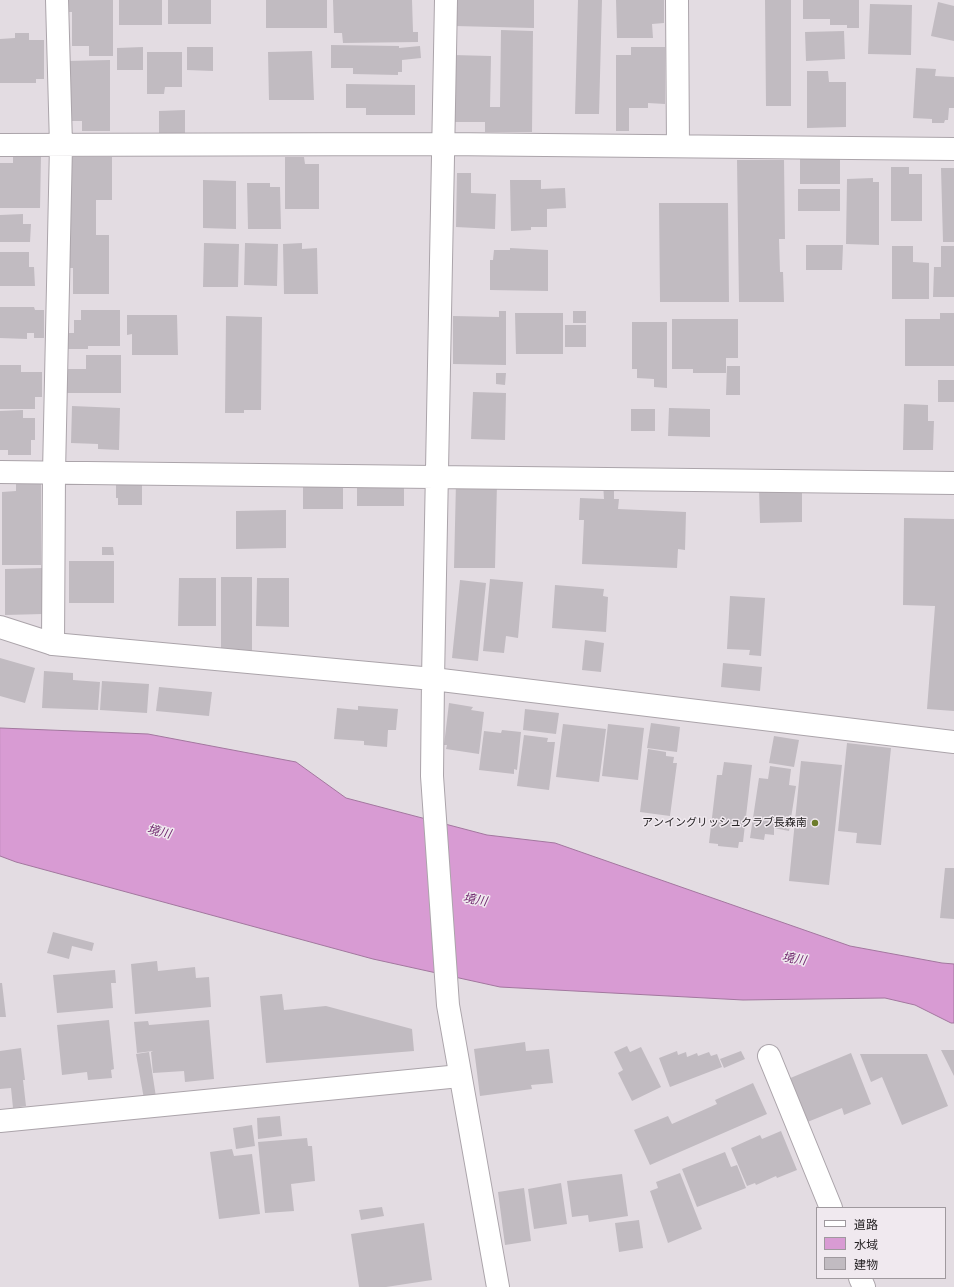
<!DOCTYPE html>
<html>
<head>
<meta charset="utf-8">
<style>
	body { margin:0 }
	#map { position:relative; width:954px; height:1287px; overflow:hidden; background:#e3dce2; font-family:Montserrat,"Noto Sans JP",sans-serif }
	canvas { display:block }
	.legend { position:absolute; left:816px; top:1207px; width:130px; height:72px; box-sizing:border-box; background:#f0e9ef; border:1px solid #9f999e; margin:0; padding:5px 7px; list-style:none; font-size:12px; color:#252224 }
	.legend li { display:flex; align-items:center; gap:8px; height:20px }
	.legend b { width:20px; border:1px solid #9f999e }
</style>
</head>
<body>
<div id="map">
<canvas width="954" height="1287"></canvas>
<ul class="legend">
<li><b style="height:5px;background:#fff"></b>道路</li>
<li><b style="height:11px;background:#d89bd3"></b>水域</li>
<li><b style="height:11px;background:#c1bbc1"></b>建物</li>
</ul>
</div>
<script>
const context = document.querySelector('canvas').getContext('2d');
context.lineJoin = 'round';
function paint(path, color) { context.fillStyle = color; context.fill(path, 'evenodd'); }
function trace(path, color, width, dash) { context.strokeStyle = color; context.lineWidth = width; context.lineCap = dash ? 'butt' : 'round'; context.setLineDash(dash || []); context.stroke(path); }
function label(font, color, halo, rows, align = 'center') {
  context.font = font + ' Montserrat,"Noto Sans JP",sans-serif'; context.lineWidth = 3; context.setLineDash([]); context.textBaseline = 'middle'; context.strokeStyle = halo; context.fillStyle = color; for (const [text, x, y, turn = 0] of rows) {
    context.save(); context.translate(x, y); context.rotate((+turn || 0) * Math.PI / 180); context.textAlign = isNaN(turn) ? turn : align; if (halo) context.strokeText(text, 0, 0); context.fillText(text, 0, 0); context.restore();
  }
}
const water = new Path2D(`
	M0,728l148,6 148,28 50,36 141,37 68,8 295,103 92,17 12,1v59h-3l-36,-18 -30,-7 -142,2 -243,-13 -127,-28 -357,-97 -16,-6z`);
paint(water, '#d89bd3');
trace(water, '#a2779e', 1);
paint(new Path2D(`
	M63,0h50v56h-24v-10h-17v-34h-9z
	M119,0h43v25h-43z
	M168,0h43v24h-43z
	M266,0h61v28h-61z
	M333,0h79l1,32h5v10l-75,1 -1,-10h-8z
	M456,0h78v28l-79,-2z
	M578,0h24l-3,114h-24z
	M616,0h48v23l-12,1 1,14h-36z
	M765,0h26v106h-25z
	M803,0h56v28h-12v-3h-17v-6h-27z
	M938,2l16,4v35l-23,-5z
	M870,4l42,1 -1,50 -43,-1z
	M501,30l32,1 -1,101h-47v-10h-32v-67l38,1 -1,51h10z
	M844,31l1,28 -39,2 -1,-29z
	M15,33h14v7h15v39h-8v4h-36v-44l15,-1z
	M331,45l68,1v2l21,-2 1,12 -19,2v12h-4v3l-45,-1v-6h-22z
	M143,47v23h-26v-22z
	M187,47h26v24l-26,-1z
	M631,47h34v57l-17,-1v5h-19v23h-13v-76h15z
	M312,51l2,49h-45l-1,-48z
	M147,52h35v35h-17l-1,7h-17z
	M110,60v71h-28v-10h-15v-60z
	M916,68l20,1 -1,7 19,1v31h-5l-1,12h-3l-1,3h-12v-4l-19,-1z
	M807,71h21l1,11h17v45l-39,1z
	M346,84l69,1v30h-49v-7h-20z
	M185,110v23h-26v-22z
	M13,156h28l-1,52h-40v-45h13z
	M68,157h44v43h-16v35h13v59h-36v-26h-5z
	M285,157h19l1,7h14v45h-34z
	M800,159h40v25h-40z
	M737,160h47l1,79h-6l1,33h3l1,30h-45z
	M891,167h18v7h13v47h-31z
	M941,168h13v74h-11z
	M457,173h14v20l25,1 -1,35 -39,-2z
	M873,178v4h6v63l-33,-1 1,-65z
	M203,180l33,1v48l-33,-1z
	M510,180h31v9l24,-1 1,20 -19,1v18h-16v3l-20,1z
	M247,183h23v4h10l1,42h-33z
	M798,189h42v22h-42z
	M659,203h69l1,99h-69z
	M23,214v10h8l-1,18h-30v-27z
	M204,243l35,1 -1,43h-35z
	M245,243l33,1 -1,42 -33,-1z
	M302,243v6l15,-1 1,46h-34l-1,-50z
	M806,245h37l-1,25h-36z
	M892,246h21v16l16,1v36h-37z
	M941,246h13v51h-21l1,-30h7z
	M510,248l38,2v41l-58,-1v-30h3l1,-10h16z
	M0,252h29v15h5l1,19h-35z
	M0,307h34l1,3h9v28h-10v-5h-7v6l-27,-1z
	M81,310h39v36h-32v3h-20v-16h6v-13h7z
	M499,311h7v54l-53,-1v-48l46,1z
	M573,311h13v12h-13z
	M515,313h48v41h-47z
	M940,313h14v53h-49v-47h35z
	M127,315h50l1,40h-46v-21l-5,1z
	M226,316l36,1 -1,93h-17v3h-19z
	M672,319h66v39h-12v15h-33v-4h-21z
	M632,322h35v66l-13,-1v-8l-17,-1v-9h-5z
	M565,325h21v22h-21z
	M86,355h35v38h-56v-24h21z
	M0,365h21v7h21v25h-7v12h-35z
	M727,366h13v29h-14z
	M496,373h10l-1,12 -9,-1z
	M938,380h16v22h-16z
	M473,392l33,1 -1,47 -34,-1z
	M904,404l24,1v16h6l-1,29h-30z
	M72,406l48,2 -1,42 -21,-1v-5l-27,-1z
	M669,408l41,1v28l-42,-1z
	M631,409h24v22h-24z
	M23,410v8h12v22h-4v15h-23v-5h-8v-39z
	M116,476h26v29h-24v-7h-2z
	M357,479l47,1v26h-47z
	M303,480h40v29h-40z
	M456,482l41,1 -2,85h-41z
	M614,482v17h5l-1,10 68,3 -1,38 -7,-1 -1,19 -95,-4 2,-44h-5l1,-22 24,1 -1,-16z
	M16,483h25v82h-39v-73l14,-1z
	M802,488v34l-42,1 -1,-34z
	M286,510v38l-50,1v-38z
	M904,518l50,1v192l-27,-2 8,-103 -32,-1z
	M102,547h11l1,8h-12z
	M69,561h45v42h-45z
	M43,568v46l-38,1v-46z
	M221,577h31v76h-31z
	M179,578h37v48h-38z
	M257,578h32v49l-33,-1z
	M490,579l33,3 -5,56 -12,-2 -2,17 -21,-2z
	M460,580l26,3 -8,78 -26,-3z
	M555,585l49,4 -1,7 5,1 -2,35 -54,-4z
	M730,596l35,2 -4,58 -12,-1 1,-5 -23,-1z
	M585,640l19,3 -3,29 -19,-2z
	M0,658l35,10 -10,35 -25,-7z
	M723,663l39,4 -2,24 -39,-4z
	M44,671l29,2v7l27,2 -2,28 -56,-2z
	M102,681l47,3 -2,29 -47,-3z
	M159,687l53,5 -3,24 -53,-5z
	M449,703l24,4 -2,3 13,2 -5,42 -33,-5 1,-4h-3z
	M358,706l40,3 -2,21h-8l-1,17 -23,-2v-4l-30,-2 3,-31 21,2z
	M525,709l34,4 -3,21 -33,-4z
	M651,723l29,4 -3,25 -30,-4z
	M563,724l43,5 -7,53 -43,-5z
	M608,724l36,4 -6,52 -36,-4z
	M502,730l19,2 -4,38 -3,-1v5l-35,-4 5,-39 17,2z
	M524,735l24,3 -1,4h8l-6,48 -32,-4z
	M774,736l25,4 -5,27 -25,-4z
	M847,743l44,5 -10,97 -25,-2 1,-10 -19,-2z
	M648,749l18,3v4l8,1 -1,6h4l-7,53 -30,-4z
	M801,761l41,4 -13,120 -40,-4z
	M724,762l28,3 -9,77h-4l-1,6 -20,-2v-2l-9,-1 8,-68h5z
	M770,766l21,3 -2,16 7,1 -7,45 -15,-3v7l-9,-1 -1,6 -14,-2 9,-60 9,1z
	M945,868h9v51l-14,-1z
	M53,932l41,11 -2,8 -20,-5 -3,13 -22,-6z
	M157,961l1,10 37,-4 1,11 13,-1 2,30 -76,7 -4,-50z
	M115,970l1,13h-5l2,25 -56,5 -4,-38z
	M0,983h2l4,34h-6z
	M282,994l2,16 42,-4 86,23 2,22 -148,12 -6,-67z
	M109,1020l5,49 -3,1 1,8 -24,2 -1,-8 -25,3 -5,-50z
	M209,1020l5,59 -29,3 -1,-11 -31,2 -2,-21 2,-1 -16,2 -3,-31 14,-1 1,4z
	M525,1042l1,9 23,-2 4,34 -22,2 1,4 -52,7 -6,-47z
	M627,1046l3,6 11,-5 20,40 -29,14 -14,-28 5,-3 -9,-18z
	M21,1048l4,32h-2l3,26 -13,2 -2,-20 -11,1v-38z
	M941,1050h13v26z
	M677,1051l1,4 8,-3 1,5 10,-4 1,3 11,-4 2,4 6,-2 5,13 -52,20 -11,-29z
	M741,1051l4,8 -21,9 -4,-9z
	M149,1052l7,45 -12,2 -8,-45z
	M851,1053l20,51 -27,11 -2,-7 -37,15 -17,-44z
	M860,1054h67l21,52 -46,19 -20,-48 -11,5z
	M753,1083l14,31 -117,51 -16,-35 34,-14 4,8 45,-20 -2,-4z
	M280,1116l2,20 -24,3 -1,-21z
	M252,1125l3,21 -19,3 -3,-21z
	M781,1131l16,39 -20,8 -1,-2 -20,9 -1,-2 -8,3 -16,-38 29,-13 2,4z
	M307,1138l1,8h4l3,35 -24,3 3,27 -29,2 -7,-71z
	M232,1149l2,7 18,-2 8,60 -41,5 -9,-67z
	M725,1152l6,15 6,-2 9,23 -49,19 -15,-38z
	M680,1173l22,56 -34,14 -18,-52 8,-3 -2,-6z
	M622,1174l6,42 -39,6 -1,-7 -16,2 -5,-36z
	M561,1183l6,41 -33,5 -6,-40z
	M524,1188l7,53 -26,4 -7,-53z
	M382,1207l2,9 -23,4 -2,-10z
	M639,1220l4,28 -24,4 -4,-29z
	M424,1223l8,57 -46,7h-27l-8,-53z`), '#c1bbc1');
const street = new Path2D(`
	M677,0l1,146
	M0,145l443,-1 511,5
	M0,472l954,11
	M53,644l1,-171 7,-328 -4,-145
	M433,679l13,-679
	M769,1056l62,152
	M0,1121l460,-45
	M860,1278l4,9`);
const secondary = new Path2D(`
	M0,627l53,17 380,35 521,63
	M433,679l-1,97 16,229 50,282`);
trace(street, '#aba4aa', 24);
trace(secondary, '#aba4aa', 24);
trace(street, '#fff', 22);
trace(secondary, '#fff', 22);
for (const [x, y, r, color] of [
	[815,823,4,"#6d7c2b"]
]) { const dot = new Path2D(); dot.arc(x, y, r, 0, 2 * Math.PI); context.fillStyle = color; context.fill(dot); trace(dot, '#f0e9ef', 1.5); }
label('11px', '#252224', '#f0e9ef', [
	["アンイングリッシュクラブ長森南",807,823]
], 'right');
label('italic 12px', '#712a6f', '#f0e9ef', [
	["境川",159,832,13],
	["境川",475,900,10],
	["境川",794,959,10]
]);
</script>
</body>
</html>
